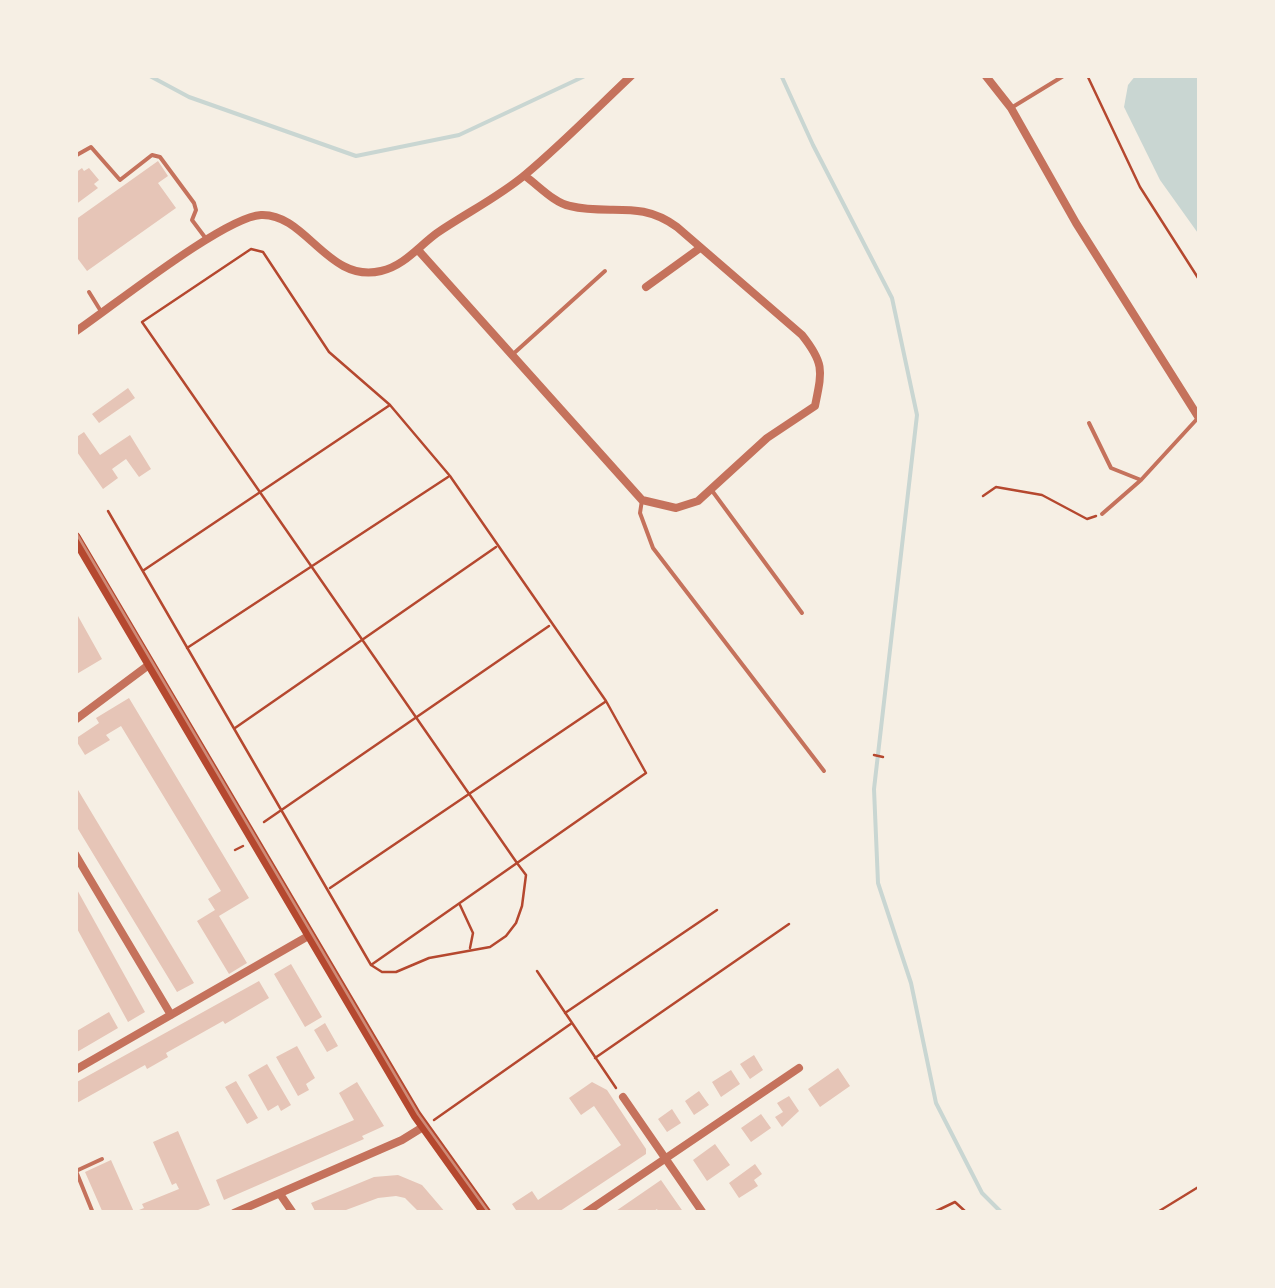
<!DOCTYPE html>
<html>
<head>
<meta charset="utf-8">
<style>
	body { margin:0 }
	#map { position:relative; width:1275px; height:1288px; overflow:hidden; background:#f6efe4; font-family:"DM Sans",sans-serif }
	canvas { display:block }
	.frame { position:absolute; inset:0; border:78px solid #f6efe4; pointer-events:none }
</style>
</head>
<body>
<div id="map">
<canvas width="1275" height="1288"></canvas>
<div class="frame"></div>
</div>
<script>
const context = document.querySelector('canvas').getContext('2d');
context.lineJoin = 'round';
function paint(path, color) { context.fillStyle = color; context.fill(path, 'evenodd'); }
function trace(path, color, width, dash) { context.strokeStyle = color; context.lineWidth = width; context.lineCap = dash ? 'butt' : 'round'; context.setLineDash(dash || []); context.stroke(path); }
paint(new Path2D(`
	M1136,75h64v161l-40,-56 -36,-73 4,-22z`), '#c9d6d2');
trace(new Path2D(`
	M148,75l41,22 167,59 103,-21 128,-60
	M781,75l32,70 79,153 25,117 -43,374 4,94 33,100 25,120 46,90 20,20`), '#c9d6d2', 4);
paint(new Path2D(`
	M158,161l10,15 -10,7 18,25 -89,63 -12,-16v-35z
	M82,168l2,3 5,-3 10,12 -5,4 4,4 -23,17v-32z
	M128,388l7,10 -36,25 -7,-9z
	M84,432l16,23 30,-20 21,34 -12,8 -13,-18 -14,10 6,9 -15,11 -28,-40v-11z
	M78,616l24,43 -27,16v-57z
	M129,698l120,200 -30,18 28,47 -18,11 -32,-53 18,-11 -7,-11 13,-8 -100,-165 -15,9 4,5 -25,15 -10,-16 24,-16 -3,-5z
	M75,785l119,198 -17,9 -102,-168z
	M75,886l70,126 -17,10 -53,-97z
	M291,964l31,53 -17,10 -31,-53z
	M259,981l10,17 -44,26 -2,-3 -57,32 2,4 -21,12 -2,-4 -70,39v-21z
	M109,1012l9,16 -41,24 -2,-20z
	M325,1023l13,23 -11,6 -13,-22z
	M297,1046l18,32 -9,6 3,6 -11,6 -22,-39z
	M754,1055l9,15 -13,9 -10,-15z
	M267,1064l24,41 -10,6 -3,-6 -10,6 -20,-36z
	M838,1068l12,18 -30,21 -12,-18z
	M731,1070l9,14 -19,13 -9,-15z
	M236,1081l22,37 -11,6 -22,-37z
	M357,1082l27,44 -22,10 2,3 -140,61 -8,-20 138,-60 -15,-27z
	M592,1082l15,8 39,59v5l-89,59h-39l-6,-9 20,-13 6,9 83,-55 -27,-39 -13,9 -12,-17z
	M699,1091l10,14 -15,10 -9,-14z
	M789,1096l10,15 -17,16 -7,-10 8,-5 -6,-9z
	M672,1109l9,14 -14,9 -9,-13z
	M761,1114l10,14 -20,14 -10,-14z
	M178,1131l32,74 -19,8h-88l-18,-41 26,-12 23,52 10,-4 -2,-4 37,-15 -3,-6 -4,2 -19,-43z
	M715,1144l15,21 -23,16 -14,-21z
	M755,1164l7,10 -8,6 4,6 -19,12 -10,-15z
	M398,1175l24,10 24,28h-26l-15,-15 -9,-2 -18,2 -40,15h-22l-5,-10 63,-26z
	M661,1180l23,33h-25l-2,-4 -6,4h-38z`), '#e6c5b7');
trace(new Path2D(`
	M1087,75l53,112 60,94
	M251,249l12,3 66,100 61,53 60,71 156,225 40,72 -129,90 -375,-541z
	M983,496l13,-9 46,8 45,24 9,-3
	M108,511l263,454 146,-102 9,12 -4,31 -6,17 -10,13 -16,11 -61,11 -33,14h-14l-11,-7
	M144,570l246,-165
	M187,648l261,-171
	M235,728l261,-181
	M874,755l9,2
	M264,822l285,-196
	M235,850l8,-4
	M330,888l275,-186
	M460,905l13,28 -3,15
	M537,971l79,117
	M565,1013l152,-103
	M595,1058l194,-134
	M434,1120l138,-97
	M932,1213l23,-11 12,11
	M1156,1213l44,-27`), '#b5482f', 2.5);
trace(new Path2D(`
	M1011,108l54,-33
	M75,156l16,-9 29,33 32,-25 8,2 34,46 2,7 -4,10 15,20
	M89,292l13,21
	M512,355l93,-84
	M1089,423l22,45 30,12
	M713,492l89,121
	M642,500l-2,13 13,35 171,223
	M1102,514l39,-34 56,-61
	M93,1213l-17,-42 26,-12`), '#c5725c', 4);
trace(new Path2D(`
	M985,75l26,33 65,115 123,195
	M418,250l224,250 34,8 22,-7 69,-63 48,-32c7,-35 10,-42 -13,-71l-125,-108c-38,-28 -67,-11 -107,-21 -16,-3 -32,-21 -45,-30
	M646,287l54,-39
	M75,332c37,-25 149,-115 186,-117 45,-2 67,69 120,56 23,-5 38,-25 56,-38 29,-20 62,-36 89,-59 37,-31 71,-66 106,-99
	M75,720l75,-56
	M75,854l96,161
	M75,1070l235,-135
	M623,1097l80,116
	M280,1194l13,19
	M234,1213l168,-73 21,-13
	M585,1213l214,-145`), '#c5725c', 8);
trace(new Path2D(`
	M75,537l341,578 70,98`), '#b5482f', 11);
trace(new Path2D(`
	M75,531l343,583 71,99`), '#cf8b77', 2.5);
</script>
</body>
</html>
